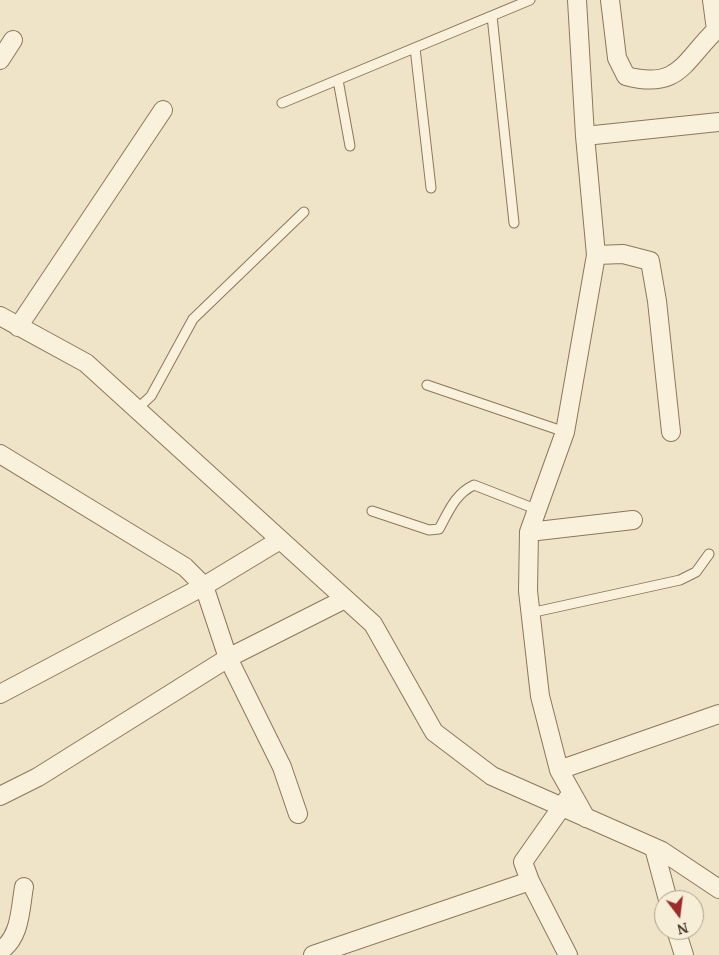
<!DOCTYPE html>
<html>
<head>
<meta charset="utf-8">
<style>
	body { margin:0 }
	#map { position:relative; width:719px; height:955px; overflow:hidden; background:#f0e4c8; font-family:"PT Serif",serif }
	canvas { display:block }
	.north { position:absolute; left:654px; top:890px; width:50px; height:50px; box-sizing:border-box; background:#f7eed8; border:1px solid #ada18e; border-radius:50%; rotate:165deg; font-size:14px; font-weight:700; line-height:20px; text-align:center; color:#3d2e20 }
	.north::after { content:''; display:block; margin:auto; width:18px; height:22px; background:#9e2a2b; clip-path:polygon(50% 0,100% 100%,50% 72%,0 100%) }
</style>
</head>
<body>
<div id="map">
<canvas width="719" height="955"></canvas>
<div class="north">N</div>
</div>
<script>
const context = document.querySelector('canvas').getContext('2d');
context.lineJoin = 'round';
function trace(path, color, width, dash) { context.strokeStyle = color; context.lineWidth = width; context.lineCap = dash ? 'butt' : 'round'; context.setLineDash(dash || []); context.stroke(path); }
const lane = new Path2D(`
	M492,16l22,207
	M415,48l16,140
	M338,80l12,66
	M282,103l248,-103
	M427,385l138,47
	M136,410l15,-14 42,-77 111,-107
	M372,511l57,19 10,-1c10,-18 16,-35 35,-44l64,25
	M530,613l150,-33 16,-8 13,-18`);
const street = new Path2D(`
	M577,0l8,136 11,119 -31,177 -36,100 -1,59 12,105 19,74 27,48
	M610,0l7,58 9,18c53,14 57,-14 90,-46l3,1
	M712,0l4,30
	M0,60l13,-20
	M585,136l134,-14
	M596,255l27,-1 27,7 7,40 14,131
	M0,316l86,47 287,261 61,108 58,44 170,75 57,38
	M18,327l145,-217
	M0,454l185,113 19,19 24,72 -190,119 -38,19
	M529,532l104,-12
	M0,694l204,-108 76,-46
	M559,770l160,-56
	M568,798l-45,64 7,19 38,74
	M298,814l-16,-47 -54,-109 117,-59
	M654,848l14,52
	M676,930l8,25
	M0,951c21,-14 20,-42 24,-64
	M313,955l217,-74`);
trace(lane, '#8d765c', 11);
trace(street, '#8d765c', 20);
trace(lane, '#faf1dc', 9);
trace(street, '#faf1dc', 18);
</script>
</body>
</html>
